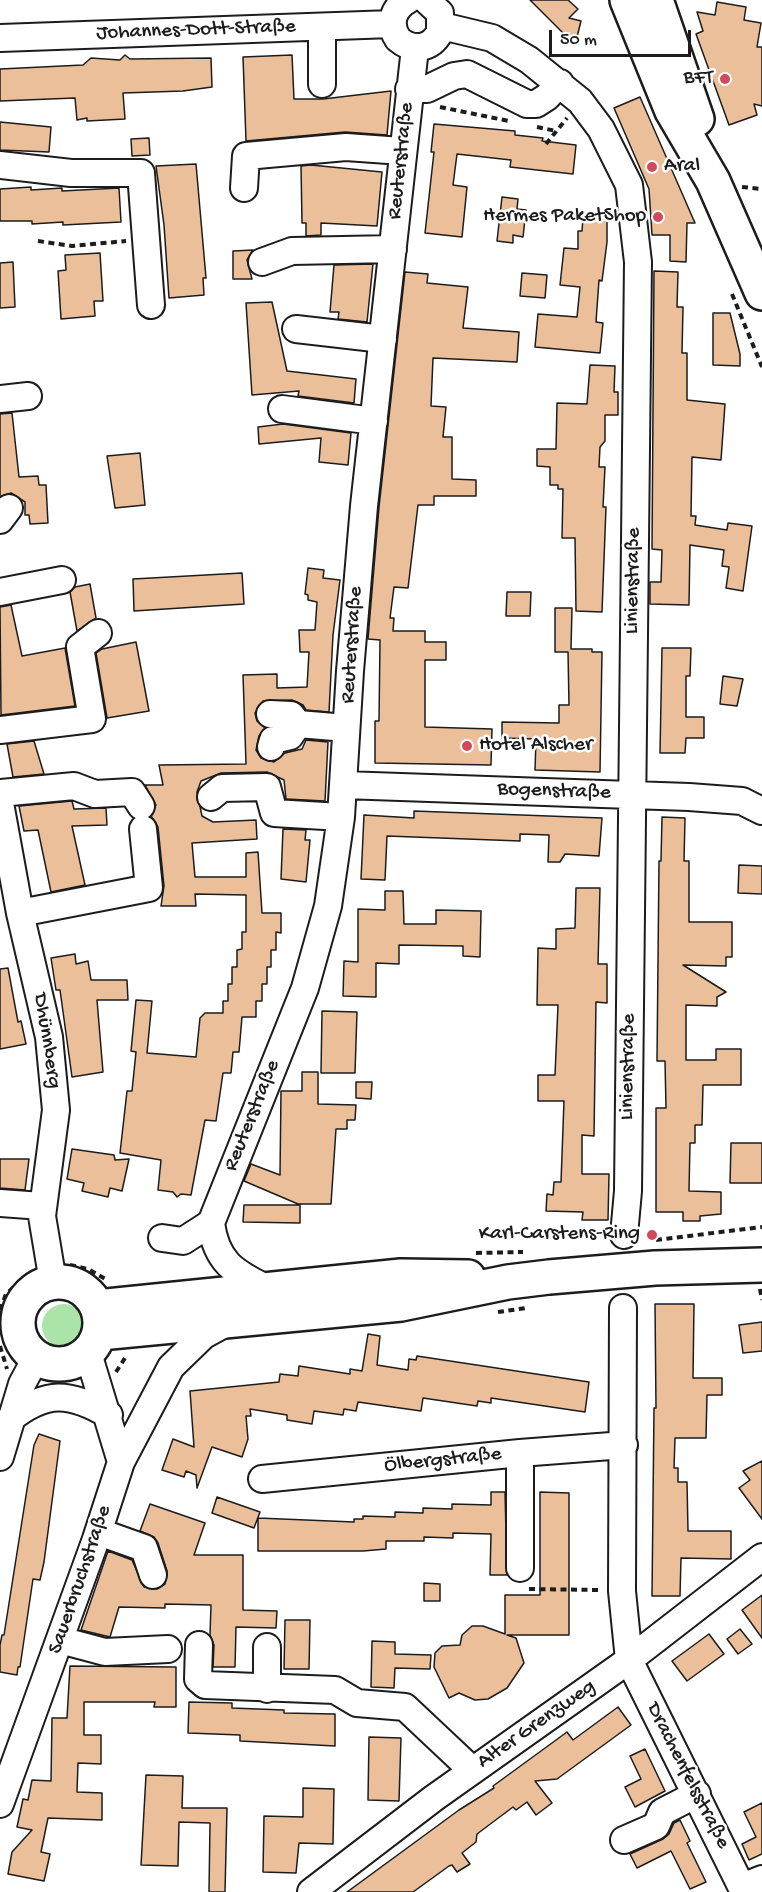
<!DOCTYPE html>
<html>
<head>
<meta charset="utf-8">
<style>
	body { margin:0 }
	#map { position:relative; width:762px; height:1892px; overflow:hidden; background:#fff; font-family:"Gochi Hand",sans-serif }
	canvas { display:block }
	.scale { position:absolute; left:549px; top:30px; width:142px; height:27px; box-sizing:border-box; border:3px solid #1c1c1c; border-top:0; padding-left:8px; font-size:18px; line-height:21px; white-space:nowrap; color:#1c1c1c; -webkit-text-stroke:4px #fff; paint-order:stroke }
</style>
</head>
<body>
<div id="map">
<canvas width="762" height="1892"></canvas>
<div class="scale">50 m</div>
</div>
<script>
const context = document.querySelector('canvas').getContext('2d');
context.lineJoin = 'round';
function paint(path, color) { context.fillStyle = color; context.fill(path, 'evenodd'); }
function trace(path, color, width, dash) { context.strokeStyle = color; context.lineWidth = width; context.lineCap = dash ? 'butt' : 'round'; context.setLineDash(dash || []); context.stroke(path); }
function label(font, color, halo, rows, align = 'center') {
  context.font = font + ' "Gochi Hand",sans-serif'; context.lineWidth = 5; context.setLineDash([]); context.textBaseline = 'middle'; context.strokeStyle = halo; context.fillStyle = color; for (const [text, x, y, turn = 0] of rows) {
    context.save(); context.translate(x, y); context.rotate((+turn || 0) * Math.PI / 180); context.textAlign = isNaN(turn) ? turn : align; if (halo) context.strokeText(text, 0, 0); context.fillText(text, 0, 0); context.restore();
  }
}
paint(new Path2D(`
	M42 1326a22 22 0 1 1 44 0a22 22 0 1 1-44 0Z`), '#abe4a8');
const building = new Path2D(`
	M530,0h38l10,9 -9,9 12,3 -4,16 -13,-3z
	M717,2l29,5 -2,13 17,3 -4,24h5v59l-8,-2 3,11 -28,10 -33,-91 7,-3 -6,-19 18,3z
	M125,55l5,4 81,-1 1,29 -29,4 -60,2 2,26 -38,2v-3l-10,2 -2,-22 -75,3v-32l83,-4 8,-7 29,2z
	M292,55l2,44h29l68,-8 -4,44 -42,-3 -99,9 -3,-84z
	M640,97l55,126h-8l-1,39 -16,-1v-26h-18l-3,-46 -35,-81z
	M0,122l51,5 -2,25 -49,-2z
	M434,124l81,7v4l28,3 -1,3 34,4 -3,29 -63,-7 1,-7 -54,-6 -4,31 14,2 -5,50 -37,-4 9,-81h-3z
	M149,138l1,17 -18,1 -1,-17z
	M196,164l10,114h-3l1,17 -35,3 -5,-73 -8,-59z
	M311,165l71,7 -5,54 -56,-3v12l-15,1v-13h-4l-1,-57z
	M31,187v3l31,-2v3l57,-3 2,34 -58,3v-3l-31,2v-3h-32v-32z
	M502,197l16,2 -1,10 9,1 -3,27 -10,-2v8l-16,-2z
	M583,218l24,1v23l-5,39 -3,-1 -3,42 7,1 -3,30 -65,-6 3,-33 39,3 3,-30 -20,-2 4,-37 14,1v-18h4z
	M253,250l-6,10 5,19h-19v-28z
	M100,253l3,48h-9l1,15 -34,3 -3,-48 8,-1 -1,-15z
	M13,262l2,45 -15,1v-45z
	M373,264l-6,58 -29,-3 1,-7h-9l4,-47z
	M654,271l24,1 -1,35h6l-1,46h5v47l38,4 -4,56 -29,-3 -1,59h5l-1,9 32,5 1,-7 24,3 -9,65 -17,-3 3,-21 -7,-1 2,-16 -34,-5 -1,60 -39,-1v-22h11l1,-32 -10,-1z
	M405,272l23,2 -1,9 41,4 -5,41 56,4 -2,30 -84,-4 -2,48 15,1 -3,30h9v42l24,1v16h-42v9h-16l-10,83 -14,-1 -4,31h4l-1,13h32v11h21v18h-21v67l67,2 -1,36 -116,-2v-42h4l1,-81 -12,-1 11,-132z
	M522,273l25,2 -2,23 -25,-2z
	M272,302l15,69 69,8 -2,24 -56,-7 1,-5 -47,4 -6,-92z
	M713,313h17l10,41v12l-27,-1z
	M590,365l25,1 -1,26h4v23h-13v26l-5,6 -1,20h6l-2,40h3l-4,105 -26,-1 -1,-73h-13l1,-49h-5v-4h-8v-18l-13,-1v-17h19l1,-46 30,1z
	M12,413l7,64 19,-1 1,9h7l2,38 -18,1 -1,-9h-4v-13l-14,-9 -11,4v-83z
	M283,424l68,9 -3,32 -29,-3 2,-24 -62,6 -1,-17z
	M140,453l5,52 -30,3 -8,-52z
	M308,568l16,2 -1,8 17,2 -7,55 -4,77 -23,-2 -3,-5 -11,-5 -29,1 -8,12 2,8 8,7 -6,8 -3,14 5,8 13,4 11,-9 17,-4 4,-9 22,2 -3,59 -39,-2 -2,-19 -17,-8 -46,1 -20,8 -4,11 5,24 11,6 43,-2 1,19 -65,4 3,34h51v-24l12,-1 4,61h19v20l-5,-1v18h-5v17h-4v17h-5v17h-6v16h-14l-3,35h-6l-2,21h-8l-7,48 -11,-1 -14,75 -10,-1 -4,3 -4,-5 -15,-2 3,-30 -41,-7 7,-62h5l4,-39 -5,-1 5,-51 16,1 -5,52 49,4 4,-39 5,-5h18v-12h5v-17h4v-17h5v-17l5,-1v-17h4v-37l-51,-1 1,12h-35l3,-20 -6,-59 -7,-11 5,-11 -11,-20h18l-4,-20 87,-1 -3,-89 34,-1v14l30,-1 2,-35h-9l-1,-22h16l2,-28 -9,-2v-5l-3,-1z
	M242,573l2,31 -110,7 -1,-32z
	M90,584l6,34 -19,13 -7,-39 5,-5z
	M507,592h24l-1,24h-24z
	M11,605l11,51 43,-8 10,58 -74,9 -1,-108z
	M555,608h17l-1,41h21v3h10l-2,120 -65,-2 1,-31 -34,-1v-16l57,1v-18h10l-1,-53h-13z
	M136,642l13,69 -42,7 -11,-65 6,-4z
	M662,648h29l-1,28h-4v41h18v21h-18l-1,15h-25z
	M723,676l20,3 -6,27 -17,-2z
	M34,741l10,33 -31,3 -6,-33z
	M72,801l2,8 32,-1 1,17 -35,1 13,59 -34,7 -13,-62 -14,1 -5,-25z
	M414,811l188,7 -3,38 -34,-2 -5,8h-12l1,-27 -29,-1v7l-133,-5 -2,44 -24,-1 3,-64 50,3z
	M662,817l23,1 -1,43h5v61h43v35h-6v9l-43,-1 43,27 -9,5v9l-31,-1v55h30v-11h25v36h-38l-1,40h-7v18h-5l-1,48 32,1v22l-21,2v5h-17v-9h-27v-104h10l-1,-47h-8l2,-200h2z
	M283,829l23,1 -1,10h5l-4,42 -25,-3z
	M739,865l23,1v28l-24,-1z
	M576,888h24l-2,76h9v39l-11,-1 -2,134 -12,-1v39h27l-1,46h-26l1,-8 -37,-1 1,-17 6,1 1,-13h7l3,-81h-26v-26h17l3,-70h-21l1,-57 18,1v-20l19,-1z
	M385,891h18l1,33h32v-14l45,1 -1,46 -17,-1v-10l-64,-1v19l-23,-1v34l-33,-1 1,-35 14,1v-53l27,1z
	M75,954l1,10 12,-3 3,19h36l1,20h-31l6,72 -31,5 -12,-87h-4l-5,-32z
	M8,968l10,54 3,-1 5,23 -26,5v-80z
	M322,1011l35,1 -2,61h-34z
	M302,1072h16v32l38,1 -1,15h-8v9h-11l-5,75h-33l-54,-23 7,-17 29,11 1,-84h21z
	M356,1082h16l-1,17 -15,-1z
	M731,1143h31v40h-32z
	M72,1149l42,6 1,5 14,-1 -7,32 -12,-3 -2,9 -26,-6 2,-8 -17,-4z
	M0,1159h29l-4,31 -25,-2z
	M244,1205h56v18l-57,-1z
	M655,1304h39l-1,74h29v17h-15l-1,43h-31l-1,30h4v14h9l1,49h43v28l-50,-1 -1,38h-28l2,-188h2z
	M762,1322v29l-19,2 -4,-28z
	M368,1334l12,2 -3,29 31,5 1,-11 7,1 1,-4 172,26 -4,30 -94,-14v5l-13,-2 -1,5 -54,-8 -2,13 -63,-9 -2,9 -12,-2 -1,6 -29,-4 -2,13 -25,-4v-5l-37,-6 1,7h-5l2,23 -6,18 -30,-10 -15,41 -1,-13 -10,-4 -2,6 -22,-7 11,-31 21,8 -4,-56 89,-9 1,-8 18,2 1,-10 51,8v-5l12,2z
	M39,1434l21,7 -16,121 -4,18 -7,-1 -13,88h-2l-1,8 -17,-3v-27l2,-10h2l30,-190z
	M762,1461v58l-23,-31 11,-8 -7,-9z
	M491,1492h14l2,83h-17l1,-41 -38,-1v5l-29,-1v4h-38v8l-23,2h-105v-33l96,4v-3h9v-3l32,1v-5l28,1v-5l29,1v-5l39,1z
	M540,1492l29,1v142h-62l9,3 8,25 -17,25 -19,11 -13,1 -16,-7 -10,5 -15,-31 1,-14 7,-7 18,-1 2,-10 10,-9h11l22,8v-39h35z
	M217,1497l43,15 -6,16 -42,-15z
	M150,1504l55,19 -11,32h49v55l34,1 -1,17 -40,-1 -1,40h-22l1,-22 -4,-10 1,-30 -46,-1v4l-46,-1 -9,30 -29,-7 27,-79 24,9 12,27 13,2 8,-5 2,-13 -9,-28 -4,-6 -14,-6z
	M424,1583l16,1v17h-16z
	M762,1595v43l-20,-28z
	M285,1620h25l-1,49h-25z
	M740,1629l12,15 -14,10 -11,-15z
	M709,1634l15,20 -37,27 -15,-20z
	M372,1641l23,1v12l36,1 -1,14 -35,-1 -1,20 -23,-1z
	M70,1666l106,1v40h-22l1,-5h-71v33h17v29l-23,-1 -1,29 25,1v27l-54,-2 -7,34 9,2 -6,27 -36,-7 4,-22 20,-22 -15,-3 6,-28 5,1 4,-20 19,1 1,-63h15z
	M189,1702l43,1v5l52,2v3l51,1v32l-95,-5v-6l-52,-2z
	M618,1707l13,18 -74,54 -22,2 17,22 -16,12 -9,-13 -11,8 -3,-3 -36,27 -1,8 -14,11 8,11 -13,8 -5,-7 -3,1 -36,26h-66l112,-82 35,-22 -1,-2 74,-54 6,8z
	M369,1737l32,1 -2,63 -31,-1z
	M645,1749l20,42 -30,16 -10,-20 16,-8 -11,-23z
	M146,1775l37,1 -1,32h45l-2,84h-16l1,-69 -31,-1 -1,44 -37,-1z
	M303,1788l31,1 -1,55 -34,-1 -3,30 -33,-1 1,-56 39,1z
	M762,1803v51l-13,6 -7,-16 14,-7 -12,-25z
	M680,1820l10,21 -3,2 19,39 -16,7 -19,-38 -34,17 -7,-14 33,-15 6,-5 5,-11z`);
paint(building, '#ebbf9a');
trace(building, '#1c1c1c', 1.5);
const minor = new Path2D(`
	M408,0c-15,8 -20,24 -10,39 15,13 33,10 42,-7v-19l-14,-13
	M442,26l50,12 37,22 51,41 21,28 28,56 9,77 -10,929 -4,44
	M322,27v57
	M0,38l392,-14
	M409,89h18l27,-13 13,-2 60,30h9l11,-7 13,-14
	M0,165l71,8h70l10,132
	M244,188l2,-32 100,-9 56,4
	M262,262l30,-11 101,-2
	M296,329l87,10
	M0,399l28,-3
	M282,409l92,12
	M0,520l9,-12
	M0,592l62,-12
	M270,714l21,1 7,9
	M0,730l92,-11 -12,-72 18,-14
	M271,747l2,-7 17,-4 8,-12 48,4
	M343,785l346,12 53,4 20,10
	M0,793l74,-7 21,8 37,-2 9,14
	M211,797l11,-9 45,-1 7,26 67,4
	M0,803l20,110 29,124 7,73 -14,106 11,66
	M20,913l129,-25 -6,-59
	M0,1203l42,3
	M162,1238l21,3 28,-18
	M266,1288c-33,-16 -50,-27 -55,-65l94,-235 23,-82 13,-89 9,-146 14,-165 51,-458
	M623,1308l-1,283 7,69 115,232
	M88,1353l33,109
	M10,1419c36,-29 60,-27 99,-4
	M520,1453v115
	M0,1457l22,-73 14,-26
	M262,1479l258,-26 104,-8
	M99,1532l45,16 9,27
	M60,1640l45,12 63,-3
	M199,1645l-1,34 7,6 130,5 22,13 48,4 67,63
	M267,1647v42
	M0,1804l96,-265 25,-77 50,-95 33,-32 24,-13
	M624,1840l32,-14 6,-14 35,-18
	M742,1887l20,-8
	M311,1892l123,-94 195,-138 133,-103`);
const major = new Path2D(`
	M627,0l45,111 41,70 49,112
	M656,0l41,119
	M18 1323a41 41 0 1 1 82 0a41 41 0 1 1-82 0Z
	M97,1307l304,-31 67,1
	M100,1333l301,-29 107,-22 41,-5 106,-9 107,-3`);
trace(minor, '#1c1c1c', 30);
trace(major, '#1c1c1c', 38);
trace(new Path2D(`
	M440,107l69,14
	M537,127l19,4
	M546,144l21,-26
	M742,187l20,2
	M38,241l34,5 54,-5
	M732,294l30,73
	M656,1240l106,-13
	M476,1253l47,-1
	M70,1265l18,4 19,11
	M760,1289l2,11
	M0,1310l6,-16 25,-22
	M498,1312l28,-4
	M0,1346l7,23
	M116,1372l11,-17
	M529,1589l71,1`), '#1c1c1c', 4, [6, 4.5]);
trace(minor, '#fff', 26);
trace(major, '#fff', 33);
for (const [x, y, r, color] of [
	[725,79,6,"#d1495b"],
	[652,167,6,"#d1495b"],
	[658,217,6,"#d1495b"],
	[467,746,6,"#d1495b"],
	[652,1235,6,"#d1495b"]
]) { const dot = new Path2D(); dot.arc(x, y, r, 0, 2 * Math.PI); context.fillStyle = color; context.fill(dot); trace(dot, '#fff', 2); }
label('21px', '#1c1c1c', '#fff', [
	["Johannes-Dott-Straße",196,31,-2],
	["Reuterstraße",402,161,-84],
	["Linienstraße",634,581,-89],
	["Reuterstraße",353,645,-86],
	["Bogenstraße",554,792,2],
	["Dhünnberg",46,1041,81],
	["Linienstraße",629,1067,-89],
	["Reuterstraße",253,1116,-68],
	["Ölbergstraße",443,1461,-6],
	["Sauerbruchstraße",81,1580,-71],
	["Alter Grenzweg",537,1725,-35],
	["Drachenfelsstraße",687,1776,63]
]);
label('21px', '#1c1c1c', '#fff', [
	["BFT",713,79],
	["Aral",664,167,"left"],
	["Hermes PaketShop",646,217],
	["Hotel Alscher",479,746,"left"],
	["Karl-Carstens-Ring",640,1235]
], 'right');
</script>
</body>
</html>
